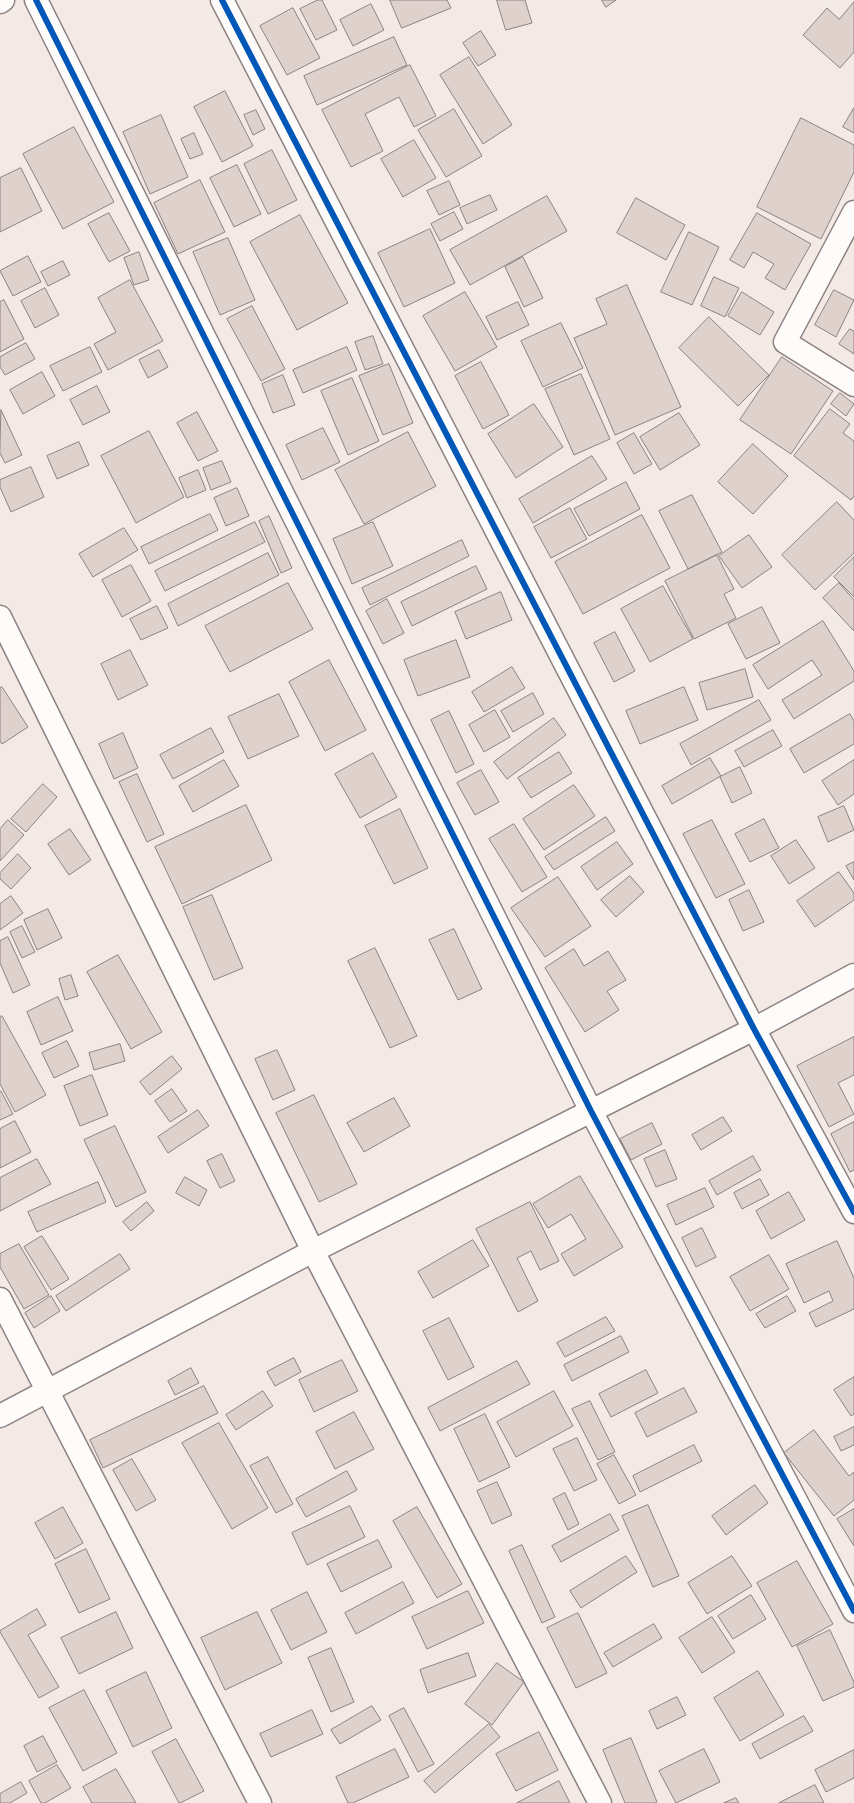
<!DOCTYPE html>
<html>
<head>
<meta charset="utf-8">
<style>
	body { margin:0 }
	canvas { display:block; background:#f3eae6 }
</style>
</head>
<body>
<canvas width="854" height="1803"></canvas>
<script>
const context = document.querySelector('canvas').getContext('2d');
context.lineJoin = 'round';
function paint(path, color) { context.fillStyle = color; context.fill(path, 'evenodd'); }
function trace(path, color, width, dash) { context.strokeStyle = color; context.lineWidth = width; context.lineCap = dash ? 'butt' : 'round'; context.setLineDash(dash || []); context.stroke(path); }
const building = new Path2D(`
	M318,0h4l15,30 -21,10 -16,-31z
	M390,0h57l4,8 -49,20z
	M497,0h28l7,23 -26,7z
	M602,0h14l-10,7z
	M854,2v50l-14,16 -37,-33 24,-27 12,11z
	M371,4l13,26 -31,16 -13,-26z
	M293,8l27,50 -33,17 -27,-49z
	M481,31l15,24 -18,11 -15,-23z
	M394,37l13,28 -90,40 -13,-29z
	M469,57l43,68 -29,19 -43,-69z
	M410,65l26,51 -22,11 -15,-30 -34,17 18,37 -32,16 -29,-57z
	M225,91l28,55 -31,16 -28,-55z
	M854,108v25l-11,-6z
	M454,109l28,47 -36,21 -28,-47z
	M256,110l9,19 -12,6 -9,-20z
	M161,115l27,62 -38,17 -27,-62z
	M801,118l53,27v27l-33,67 -64,-32z
	M74,127l40,75 -51,27 -40,-75z
	M194,133l9,21 -13,5 -9,-20z
	M414,140l22,38 -33,19 -22,-38z
	M272,150l25,50 -29,14 -24,-50z
	M237,165l24,49 -27,13 -24,-49z
	M21,168l21,43 -42,21v-54z
	M200,180l25,52 -47,22 -24,-51z
	M449,181l11,24 -21,10 -12,-24z
	M490,195l7,15 -30,14 -7,-16z
	M547,196l20,35 -97,54 -20,-35z
	M636,198l49,27 -19,35 -49,-27z
	M454,212l9,17 -23,12 -9,-17z
	M109,213l21,38 -21,11 -21,-38z
	M757,213l54,31 -26,46 -20,-12 9,-14 -21,-12 -9,16 -14,-8z
	M300,215l48,88 -51,27 -47,-88z
	M430,229l25,54 -51,24 -26,-54z
	M689,232l30,15 -27,58 -31,-13z
	M228,238l27,62 -35,15 -27,-63z
	M139,252l10,28 -15,5 -10,-27z
	M28,256l13,26 -28,14 -13,-25z
	M523,257l20,41 -19,9 -19,-40z
	M63,261l7,14 -22,11 -7,-14z
	M714,277l25,11 -14,29 -24,-11z
	M130,280l33,61 -55,29 -14,-26 22,-12 -18,-34z
	M627,285l54,122 -66,28 -41,-97 33,-14 -11,-25z
	M45,288l14,27 -24,13 -14,-27z
	M834,290l20,10 -18,37 -21,-12z
	M465,292l32,55 -42,24 -32,-55z
	M742,292l32,20 -14,23 -32,-19z
	M4,300l20,39 -24,13v-50z
	M518,302l11,23 -32,15 -11,-23z
	M252,306l33,63 -24,12 -34,-62z
	M709,317l60,58 -31,31 -59,-58z
	M561,323l22,45 -40,19 -22,-46z
	M850,329l4,2v23l-15,-10z
	M373,336l10,28 -18,6 -10,-28z
	M26,343l9,16 -30,16 -5,-8v-10z
	M90,347l12,25 -39,19 -13,-25z
	M347,347l10,23 -54,23 -10,-23z
	M159,350l9,17 -20,11 -9,-18z
	M782,357l51,34 -42,63 -51,-34z
	M481,362l28,53 -26,14 -28,-53z
	M389,364l24,59 -30,12 -24,-59z
	M42,372l13,24 -32,18 -13,-24z
	M581,374l29,65 -36,16 -29,-66z
	M283,375l12,30 -22,8 -11,-29z
	M352,378l27,63 -31,14 -27,-64z
	M97,386l13,26 -27,13 -13,-25z
	M840,393l14,11 -8,12 -15,-12z
	M534,404l29,43 -47,31 -28,-44z
	M830,409l20,15 -7,9 11,8v55l-3,4 -57,-44z
	M1,410l21,45 -17,8 -5,-10z
	M197,412l21,39 -20,10 -21,-38z
	M679,413l21,32 -40,25 -20,-33z
	M323,428l17,34 -38,18 -16,-35z
	M149,431l35,66 -48,26 -35,-67z
	M408,432l28,54 -72,38 -29,-54z
	M634,433l18,31 -18,10 -17,-31z
	M79,442l10,23 -32,14 -10,-23z
	M753,444l35,32 -35,38 -35,-32z
	M592,456l15,23 -74,44 -14,-24z
	M222,461l9,21 -20,8 -8,-22z
	M31,467l13,30 -33,15 -11,-25v-7z
	M198,470l8,20 -19,8 -8,-20z
	M626,482l14,27 -51,27 -15,-27z
	M237,488l12,28 -23,10 -12,-28z
	M692,495l30,57 -34,17 -29,-58z
	M837,502l17,18v33l-39,37 -33,-35z
	M570,508l17,31 -36,19 -17,-31z
	M210,514l8,16 -69,34 -8,-17z
	M642,515l28,53 -87,46 -28,-52z
	M269,516l23,52 -11,5 -22,-52z
	M255,522l10,20 -100,49 -10,-20z
	M373,522l20,44 -41,18 -19,-45z
	M124,528l14,22 -45,27 -14,-23z
	M749,535l23,32 -30,21 -23,-32z
	M462,540l7,16 -99,49 -8,-17z
	M268,553l11,22 -101,51 -10,-22z
	M717,555l17,34 -10,5 12,24 -42,21 -29,-58z
	M854,557v40l-20,-20z
	M131,565l20,36 -29,16 -20,-37z
	M476,566l11,23 -75,37 -11,-24z
	M288,583l25,46 -83,43 -25,-46z
	M839,583l15,17v31l-31,-33z
	M663,586l30,53 -43,23 -29,-53z
	M501,592l11,28 -46,19 -11,-27z
	M387,599l17,34 -21,11 -17,-33z
	M157,606l11,22 -27,12 -11,-21z
	M762,607l18,36 -34,16 -18,-35z
	M823,621l31,50v10l-60,38 -12,-19 40,-25 -10,-15 -44,29 -15,-24z
	M615,632l20,39 -21,11 -20,-39z
	M456,640l14,37 -52,19 -14,-36z
	M130,650l18,35 -30,15 -17,-36z
	M329,660l37,70 -41,21 -36,-69z
	M512,667l13,21 -41,24 -12,-20z
	M745,669l8,28 -46,13 -8,-27z
	M2,687l26,40 -26,17 -2,-3v-53z
	M684,687l14,33 -58,24 -14,-33z
	M533,693l11,21 -31,18 -12,-21z
	M279,694l20,42 -51,23 -20,-42z
	M759,700l12,20 -80,45 -11,-21z
	M495,710l15,27 -26,15 -15,-27z
	M449,711l25,53 -18,9 -25,-53z
	M850,714l4,7v23l-50,29 -14,-24z
	M554,718l12,17 -59,44 -13,-17z
	M211,728l13,24 -51,27 -13,-24z
	M773,730l9,16 -38,21 -9,-16z
	M123,733l15,35 -24,11 -15,-35z
	M559,752l13,21 -41,25 -13,-20z
	M373,753l24,44 -37,21 -25,-44z
	M710,758l11,18 -49,28 -10,-18z
	M224,760l15,26 -46,26 -14,-26z
	M854,760v34l-16,11 -16,-24z
	M740,767l12,26 -20,10 -12,-26z
	M481,770l18,32 -24,13 -18,-32z
	M137,774l27,60 -17,8 -28,-60z
	M43,784l14,13 -31,35 -15,-13z
	M574,785l21,31 -51,34 -21,-31z
	M246,805l26,55 -90,44 -27,-57z
	M844,806l10,24 -26,12 -10,-25z
	M400,809l28,59 -34,16 -29,-58z
	M606,817l9,14 -61,39 -9,-13z
	M764,819l15,29 -29,14 -15,-28z
	M8,820l16,15 -24,26v-32z
	M712,820l33,64 -29,14 -33,-64z
	M514,824l33,53 -25,15 -33,-53z
	M70,829l21,31 -22,15 -21,-31z
	M796,840l19,28 -26,16 -18,-28z
	M617,842l16,22 -36,26 -16,-23z
	M18,854l13,14 -20,21 -11,-10v-6z
	M854,862v18l-8,-14z
	M839,872l15,21v7l-39,27 -18,-26z
	M630,876l14,16 -28,25 -15,-17z
	M558,877l33,49 -46,31 -34,-49z
	M749,890l15,32 -21,9 -14,-31z
	M212,895l31,73 -29,12 -31,-73z
	M11,896l12,17 -23,17v-26z
	M48,909l14,29 -25,12 -13,-30z
	M22,926l13,26 -13,6 -12,-26z
	M454,929l28,60 -24,11 -29,-60z
	M8,937l22,48 -17,8 -13,-30v-22z
	M375,948l42,88 -27,12 -42,-87z
	M574,949l10,17 24,-15 18,29 -19,11 12,19 -34,22 -40,-64z
	M118,955l44,77 -31,17 -44,-77z
	M71,975l7,21 -13,4 -6,-21z
	M58,997l15,34 -32,14 -14,-33z
	M2,1016l44,79 -31,17 -15,-28v-67z
	M854,1037v38l-16,8 16,31 -25,13 -32,-61z
	M67,1041l12,25 -25,12 -12,-25z
	M120,1044l5,17 -31,9 -5,-17z
	M277,1050l18,40 -22,10 -18,-41z
	M172,1056l10,13 -32,26 -10,-13z
	M92,1075l16,40 -28,11 -16,-40z
	M172,1089l15,22 -17,11 -15,-21z
	M0,1091h1l12,23 -13,6z
	M314,1095l43,89 -38,18 -43,-89z
	M394,1098l16,28 -46,26 -17,-29z
	M198,1110l11,16 -41,27 -10,-16z
	M723,1117l9,14 -31,19 -9,-15z
	M15,1121l16,31 -31,16v-39z
	M854,1122v48l-4,2 -19,-38z
	M652,1123l10,21 -31,16 -11,-21z
	M115,1126l31,66 -30,15 -32,-67z
	M665,1150l12,29 -21,8 -12,-28z
	M222,1154l13,27 -15,7 -13,-27z
	M753,1156l8,14 -44,25 -8,-14z
	M37,1159l14,25 -51,27v-33z
	M580,1176l43,71 -49,29 -13,-22 25,-15 -15,-25 -23,14 -15,-24z
	M185,1177l22,13 -8,16 -23,-13z
	M760,1179l9,16 -27,14 -8,-16z
	M98,1182l8,20 -69,30 -9,-20z
	M705,1188l9,19 -38,18 -9,-20z
	M789,1192l16,28 -34,19 -15,-28z
	M147,1202l7,9 -23,20 -8,-9z
	M530,1202l29,59 -19,9 -9,-19 -14,7 21,43 -20,11 -42,-83z
	M702,1228l14,29 -20,10 -14,-29z
	M42,1236l27,43 -18,11 -27,-43z
	M473,1240l16,26 -56,32 -15,-26z
	M837,1241l17,37v31l-38,18 -7,-14 24,-12 -4,-10 -25,12 -18,-39z
	M19,1244l30,51 -25,14 -24,-42v-13z
	M120,1254l10,15 -64,42 -10,-15z
	M769,1255l20,34 -39,22 -20,-34z
	M51,1296l9,15 -26,17 -9,-15z
	M787,1296l9,15 -31,17 -9,-14z
	M606,1317l9,14 -50,26 -8,-14z
	M449,1318l25,49 -26,13 -25,-49z
	M621,1336l8,16 -57,29 -8,-16z
	M294,1358l7,14 -26,14 -8,-14z
	M342,1360l16,31 -44,21 -15,-32z
	M517,1361l13,23 -90,47 -12,-23z
	M191,1368l8,15 -24,12 -7,-14z
	M646,1370l12,23 -47,24 -12,-23z
	M854,1377v37l-3,2 -17,-26z
	M204,1386l14,27 -115,55 -13,-28z
	M684,1388l13,24 -50,25 -12,-24z
	M263,1391l10,15 -37,24 -10,-15z
	M554,1391l19,35 -57,31 -19,-35z
	M590,1401l25,51 -17,8 -26,-51z
	M354,1412l20,37 -39,20 -19,-37z
	M485,1414l25,53 -31,15 -25,-53z
	M219,1423l49,85 -36,21 -50,-86z
	M854,1427v18l-13,6 -7,-14z
	M814,1430l35,46 5,-4v28l-20,16 -50,-63z
	M577,1438l20,42 -23,11 -21,-42z
	M694,1445l8,16 -62,31 -7,-16z
	M614,1455l22,40 -17,9 -22,-40z
	M268,1457l25,47 -17,9 -26,-47z
	M132,1459l24,41 -20,11 -23,-41z
	M347,1471l10,19 -51,27 -10,-18z
	M497,1482l15,33 -20,9 -15,-33z
	M755,1485l13,18 -42,32 -14,-19z
	M565,1493l14,31 -11,6 -15,-31z
	M648,1505l31,71 -26,11 -31,-71z
	M350,1506l15,31 -58,28 -15,-32z
	M63,1507l20,36 -28,16 -20,-36z
	M417,1507l45,77 -25,14 -44,-77z
	M854,1509v37l-17,-27z
	M610,1514l9,16 -58,32 -9,-16z
	M378,1540l14,27 -51,25 -14,-28z
	M522,1545l33,72 -13,6 -33,-72z
	M86,1549l24,50 -31,14 -24,-49z
	M626,1556l11,16 -56,36 -11,-17z
	M732,1556l20,30 -45,28 -19,-31z
	M797,1561l36,63 -41,23 -35,-64z
	M403,1582l11,21 -58,31 -11,-21z
	M468,1591l16,32 -57,26 -15,-32z
	M307,1592l20,40 -36,18 -20,-40z
	M751,1595l15,24 -33,20 -15,-23z
	M37,1609l9,16 -18,10 31,52 -20,11 -39,-66v-1z
	M116,1612l17,36 -54,26 -18,-36z
	M257,1612l25,51 -57,27 -24,-52z
	M578,1613l29,60 -31,15 -29,-60z
	M712,1617l23,35 -33,21 -23,-35z
	M654,1624l8,14 -49,29 -9,-14z
	M830,1630l24,52v5l-31,14 -26,-55z
	M331,1648l23,54 -23,10 -23,-54z
	M468,1653l8,23 -48,17 -8,-23z
	M497,1663l27,19 -32,43 -27,-21z
	M758,1671l26,44 -44,26 -26,-43z
	M146,1672l26,56 -39,19 -27,-56z
	M84,1690l33,63 -34,18 -34,-63z
	M677,1697l9,18 -29,14 -8,-18z
	M372,1706l9,14 -41,24 -9,-14z
	M404,1708l30,56 -16,8 -29,-56z
	M312,1710l11,24 -52,23 -11,-23z
	M804,1716l9,15 -53,28 -8,-15z
	M489,1724l11,13 -65,56 -11,-12z
	M539,1732l19,38 -42,21 -20,-37z
	M43,1736l14,26 -20,10 -13,-26z
	M631,1738l26,64 -2,1h-30l-22,-53z
	M176,1739l28,52 -24,12h-1l-27,-51z
	M395,1749l14,28 -56,26h-5l-12,-26z
	M704,1749l16,33 -44,21 -17,-32z
	M854,1750v28l-28,14 -11,-22z
	M57,1765l14,23 -26,15h-4l-12,-22z
	M116,1769l20,34h-44l-9,-16z
	M559,1781l11,22h-53z
	M21,1782l6,11 -17,10h-10v-9z
	M815,1785l9,18h-45z
	M736,1798l3,5h-15z`);
paint(building, '#dfd1cb');
trace(building, '#8e8282', 1);
const minor = new Path2D(`
	M36,0l555,1111 263,500
	M222,0l532,1029 100,183
	M854,212l-69,130 69,43
	M0,617l313,634 287,552
	M0,1299l260,504
	M0,1416l313,-165 441,-222 100,-54`);
const major = new Path2D(`
	M0,2l3,-2`);
trace(minor, '#8e8282', 25);
trace(major, '#8e8282', 25);
trace(minor, '#fdfcfb', 22);
trace(major, '#fdfcfb', 22);
trace(new Path2D(`
	M36,0l555,1111 263,500
	M222,0l532,1029 100,183`), '#0057b8', 6);
</script>
</body>
</html>
